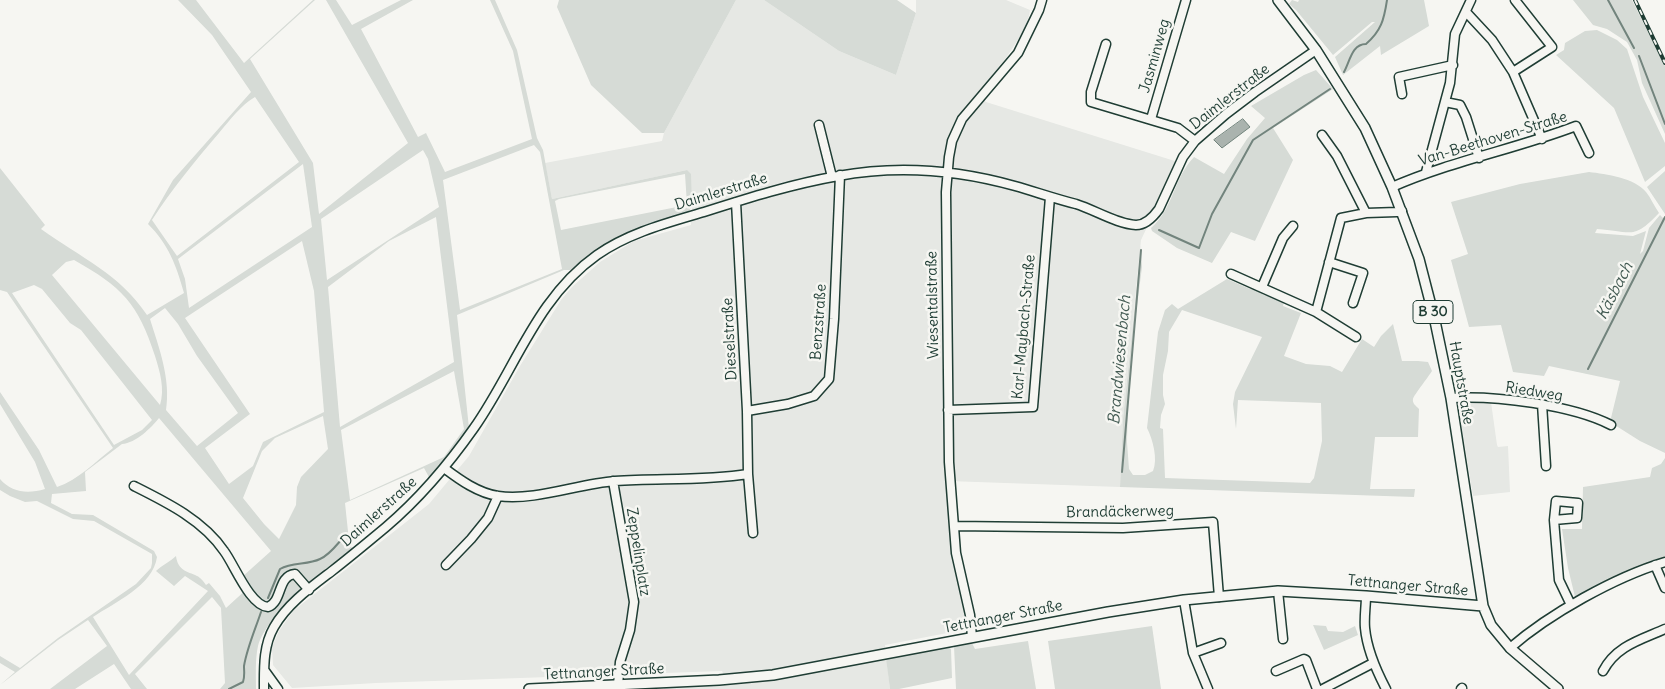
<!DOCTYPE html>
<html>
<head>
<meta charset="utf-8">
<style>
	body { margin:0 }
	canvas { display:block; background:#f6f6f2 }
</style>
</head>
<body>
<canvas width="1665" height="689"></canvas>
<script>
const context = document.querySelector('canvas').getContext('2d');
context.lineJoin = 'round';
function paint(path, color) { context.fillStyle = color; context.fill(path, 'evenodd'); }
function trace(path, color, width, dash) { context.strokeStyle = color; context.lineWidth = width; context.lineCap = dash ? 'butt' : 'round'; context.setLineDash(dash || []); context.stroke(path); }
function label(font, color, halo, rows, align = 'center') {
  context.font = font + ' Delius,sans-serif'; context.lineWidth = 5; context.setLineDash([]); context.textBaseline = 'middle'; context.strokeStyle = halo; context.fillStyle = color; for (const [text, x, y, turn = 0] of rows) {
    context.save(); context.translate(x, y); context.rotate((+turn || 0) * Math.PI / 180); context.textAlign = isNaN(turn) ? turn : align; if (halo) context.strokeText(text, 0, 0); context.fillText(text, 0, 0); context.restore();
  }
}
paint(new Path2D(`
	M736,0h28l75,51 57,24 20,-62v-13h90l24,10 -1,6 -6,16 -17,26 -29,36 9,8 192,60 -37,78 -18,179 -3,68 -172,-6 20,148 -83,16 5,44h-226v-3l63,-4 -5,-11 -346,12 -84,5 -19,-23 -1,-18 7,-16 14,-20 136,-107 40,-48 51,-90 41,-66 11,-13 28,-25 34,-21 57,-16 1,-18 -5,-37 -135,29 -7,-36 117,-22 2,-8z
	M1471,401l20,1 6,43 1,2 10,-1 2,46 -37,4 -15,-92z`), '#e6e8e4');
paint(new Path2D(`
	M178,0h18l48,63 69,-63h2l-65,59 63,104 6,51 89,-71 -82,-143h10l16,25 49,-25h12l-52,29 57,108 8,-4 19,39 87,-33 -19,-88 -23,-51h5l22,50 20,88 6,12 9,49 135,-29 4,4 1,33 -4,5 -80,31 -37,27h-7l-107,45 12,113 -39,51 -6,-11 -79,35 4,38 4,10c-27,22 -86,62 -95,95 -3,14 -2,29 -2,43h-36l5,-6 -4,-75 -9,-11 -77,77 12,15h-16l-17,-25 -39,25h-25l57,-43 -19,-26 -30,20 -58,45 15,-13 -15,-9v-7l20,12 38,-30 78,-54 15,-16 1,-5v-9l-58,-33 -21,-2 -36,-18 -12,1 -15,-6 -10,-6v-11c12,14 28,15 45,10l-10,-27 -35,-58v-12l39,58 18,37c21,-7 38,-25 56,-39l-106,-156 -7,-2v-122l45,57 -4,4c40,29 78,44 106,86l37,-22c-8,-28 -15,-48 -36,-69l25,-44 78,-88 -39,-57zM255,97l44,65 -122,94 -25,-36c20,-31 43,-59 67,-87 11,-13 21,-27 36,-36zM534,145l6,7 22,117 -102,41 -17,-130zM423,150l5,9 11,48 -112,73 -6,-61zM303,164l9,63 -123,81 -4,-29 -7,-20zM685,174l2,31 -126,25 -6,-29 4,-2zM436,217l18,145 -114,65 -12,-140 61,-46zM302,241l12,50 10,121 -61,30 -10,24 -24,18 -24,-36 45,-34 -65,-96zM74,260c48,27 64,43 81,96 5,16 10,33 5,49l-108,-130 14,-13zM34,285l8,4 28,34 11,7 71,90 -10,10 -28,15 -102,-152zM165,308l13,16 19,32 41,57 -41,33 -31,-36c5,-31 -7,-62 -16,-91zM454,371l10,58 -20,28 -94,43 -9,-70zM323,416l5,33 -27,28 -4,10 -1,18 -17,34 -15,-15 -21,-26 19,-47 13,-13zM159,418l112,133 -29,26 6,11 -22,20 -6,-12 -11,-13 -3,2c-2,-3 -6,-8 -9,-9 -10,-5 -19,-5 -21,-20 -6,6 -14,9 -20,15l18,15 11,-10 23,15 -79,84 -36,-58c22,-15 60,-31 64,-60l-3,-6 -61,-36 -21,-1 -21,-11 1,-9 34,-3 -1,-19 37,-28c14,-1 29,-16 37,-26z
	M559,0h177l-72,133h-22l-51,-48 -34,-78z
	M764,0h133l19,13 -20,62 -57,-24z
	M1292,0l6,2 1,-2h125l5,26 -48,29 -1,-9 -37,29 -8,-18 40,-35h-3l-39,33 -37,-45 -7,-6z
	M1573,0h59l33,66v68l-23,-51 -5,-23 -10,-18 -20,-13 -14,-4z
	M1597,30l20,10 10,9 16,48 22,46v23l-20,16 -31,-74 -58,-53 8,-5 1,-7 20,-12z
	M1316,70l17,19 -60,39 20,32 -38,81 -24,-9 -19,31 -35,-15 -25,-17 -1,-3c23,-20 22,-49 43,-71l30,17 23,-35 18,-21 -14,-12 53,-31z
	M1665,171v43l-18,-27z
	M1589,172c17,2 46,6 57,20 5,6 8,14 13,21 -26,28 -28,18 -62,16l-2,4 38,3 13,-5 -6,23 3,-3 6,-23 11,-13 5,5v233l-25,-12 -30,-19 10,-41 -71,-15 -5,10 -31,-4 -12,-47 -32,2 -18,-67 17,-6 -17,-52 69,-18z
	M1141,246l1,21 -9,70 -5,62 -1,43 2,27 4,6h12l8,-4c5,-12 0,-31 -6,-43l11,-96 7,-22 7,-6 6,5 49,-30 23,10 3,-2 7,2 3,6 6,1 3,-1 12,6 -1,5 18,7 -17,43 22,8 24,2 12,6 20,-33 12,8 7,-11 12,-12 9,37h16l10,1 4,9c-3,5 -18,24 -19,28 -1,4 3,7 6,10l-1,28h-43l-5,52h45l-1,8 -294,-10 3,-68zM1182,310l80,27 -27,55 -2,12 3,25 2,-29 83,3 1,38 -8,37 -4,5 -145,-5 -2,-49 -3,-1 1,-13 4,-11 -2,-9v-20l5,-24 1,-19z
	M1665,458v99l-13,4 -77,36 -7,-29 -6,-39h20l1,-42 67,-10 2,-9 9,-4z
	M1313,625l13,1 2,5 15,1 12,-6 3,9 -34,15z
	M1152,626l9,63h-106l-7,-48z
	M1028,641l8,48h-80l-2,-43 18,-3 3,6z
	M948,647l3,2 1,29 -53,11h-9l-4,-31z`), '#d6dbd6');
const water = new Path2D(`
	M1243,119l7,8 -28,21 -8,-8z`);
paint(water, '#aab3ae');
trace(water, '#72847d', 1);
trace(new Path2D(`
	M1608,0l26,48
	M1639,56l26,68
	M1344,72c6,-11 8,-28 22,-28 15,-13 18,-24 21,-44
	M1159,230l40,18 13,-34 41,-74 77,-51
	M1588,369l77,-152
	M1122,472l19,-222
	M268,598l12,-29c12,-7 28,-4 40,-10 9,-4 15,-12 21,-19
	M229,689l14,-7c2,-6 1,-10 1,-16 3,-18 11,-36 17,-54`), '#72847d', 2);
const minor = new Path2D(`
	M1466,12l26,28 21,32 29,67
	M1106,44l-15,48v10l87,26 17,13
	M1513,72l39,-25 -37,-47
	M1402,94l-3,-17 54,-12
	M1445,102l15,3 6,12 13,41
	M1151,119l35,-119
	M819,125l13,52
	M1322,135l15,21 29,57
	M1426,172l24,-89 5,-49 16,-34
	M1392,187c59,-26 124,-38 184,-61l13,27
	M1329,262l34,11 -10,30
	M1231,274l85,38
	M1262,287l21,-49 10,-12
	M1356,337l-40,-25 25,-94 25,-5 31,-1 5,-1
	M1451,398c43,-3 121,7 160,27
	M1542,404l4,62
	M948,410l85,-3 17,-210
	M747,411l41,-7 26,-8 15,-17 5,-60 6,-144
	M444,468c16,12 34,25 54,28 38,5 79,-12 117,-15 44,-3 89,0 133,-7l-1,-63 -11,-209
	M748,474l5,59
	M613,481l21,121 -4,28 -10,32 -2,23
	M134,486c32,16 69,34 90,65 10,13 26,55 44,56 15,-6 9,-31 27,-33l14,16
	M1554,520l23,-2 1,-15 -22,-2 -2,19 5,60 12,25
	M954,526l169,2 90,-6 6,75
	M446,565l25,-26 17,-21 10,-22
	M1655,565l10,23
	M1278,591l5,48
	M1366,596c0,10 -2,21 -1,32 2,22 11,42 21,61
	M1184,600l9,53 15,36
	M972,637l-2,-22 -14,-62 -7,-91 -3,-270 3,-35 3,-16 10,-22 56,-66 21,-43 3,-10
	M1510,648c39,-34 105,-71 155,-86
	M1193,653l28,-10
	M265,671l13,18
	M1276,671l28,-12 2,1 11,29
	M1603,671c13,-25 37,-31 62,-42
	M264,689c0,-21 -1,-43 10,-62 13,-23 37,-40 58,-56 18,-14 36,-29 54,-44 34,-29 62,-62 88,-99 41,-58 62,-130 123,-173 31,-22 70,-32 107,-43 44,-14 88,-28 134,-36 59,-11 120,-6 177,10 21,6 41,13 61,18 19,6 41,20 60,21 10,0 18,-9 23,-16l24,-52 12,-16 31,-27 29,-22 61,-42
	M1323,689l50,-26
	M1461,689l1,-1`);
const major = new Path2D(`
	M1278,0l38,50 49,78 27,59 27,72 16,62 16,77 32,208 8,19 19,23 48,41
	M529,689l190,-9 54,-5 335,-63 76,-12 94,-9 88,5 117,10`);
trace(minor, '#1f3d34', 11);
trace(major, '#1f3d34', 12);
trace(minor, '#f6f6f2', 8);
trace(major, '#f6f6f2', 9);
const rail = new Path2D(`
	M1635,0l30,63`);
trace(rail, '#1f3d34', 4);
trace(rail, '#f6f6f2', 2, [5.5]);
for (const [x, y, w] of [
	[1433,312,40]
]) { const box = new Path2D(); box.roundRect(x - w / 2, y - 11.5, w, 23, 4); context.fillStyle = '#f6f6f2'; context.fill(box); trace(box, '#1f3d34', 1); }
label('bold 14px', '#1f3d34', null, [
	["B 30",1433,312]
]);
label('15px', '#1f3d34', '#f6f6f2', [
	["Jasminweg",1155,56,-74],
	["Daimlerstraße",1230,97,-38],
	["Van-Beethoven-Straße",1493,139,-17],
	["Daimlerstraße",721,192,-17],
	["Wiesentalstraße",933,305,-91],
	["Benzstraße",819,322,-86],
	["Karl-Maybach-Straße",1024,327,-85],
	["Dieselstraße",730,339,-93],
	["Hauptstraße",1461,383,80],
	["Riedweg",1534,392,9],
	["Daimlerstraße",379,512,-42],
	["Brandäckerweg",1120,512,-1],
	["Zeppelinplatz",638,552,81],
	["Tettnanger Straße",1408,586,5],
	["Tettnanger Straße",1003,617,-11],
	["Tettnanger Straße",604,672,-3]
]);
label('italic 16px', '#425a52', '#f6f6f2', [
	["Käsbach",1615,291,-63],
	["Brandwiesenbach",1120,360,-85]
]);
</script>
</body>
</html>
